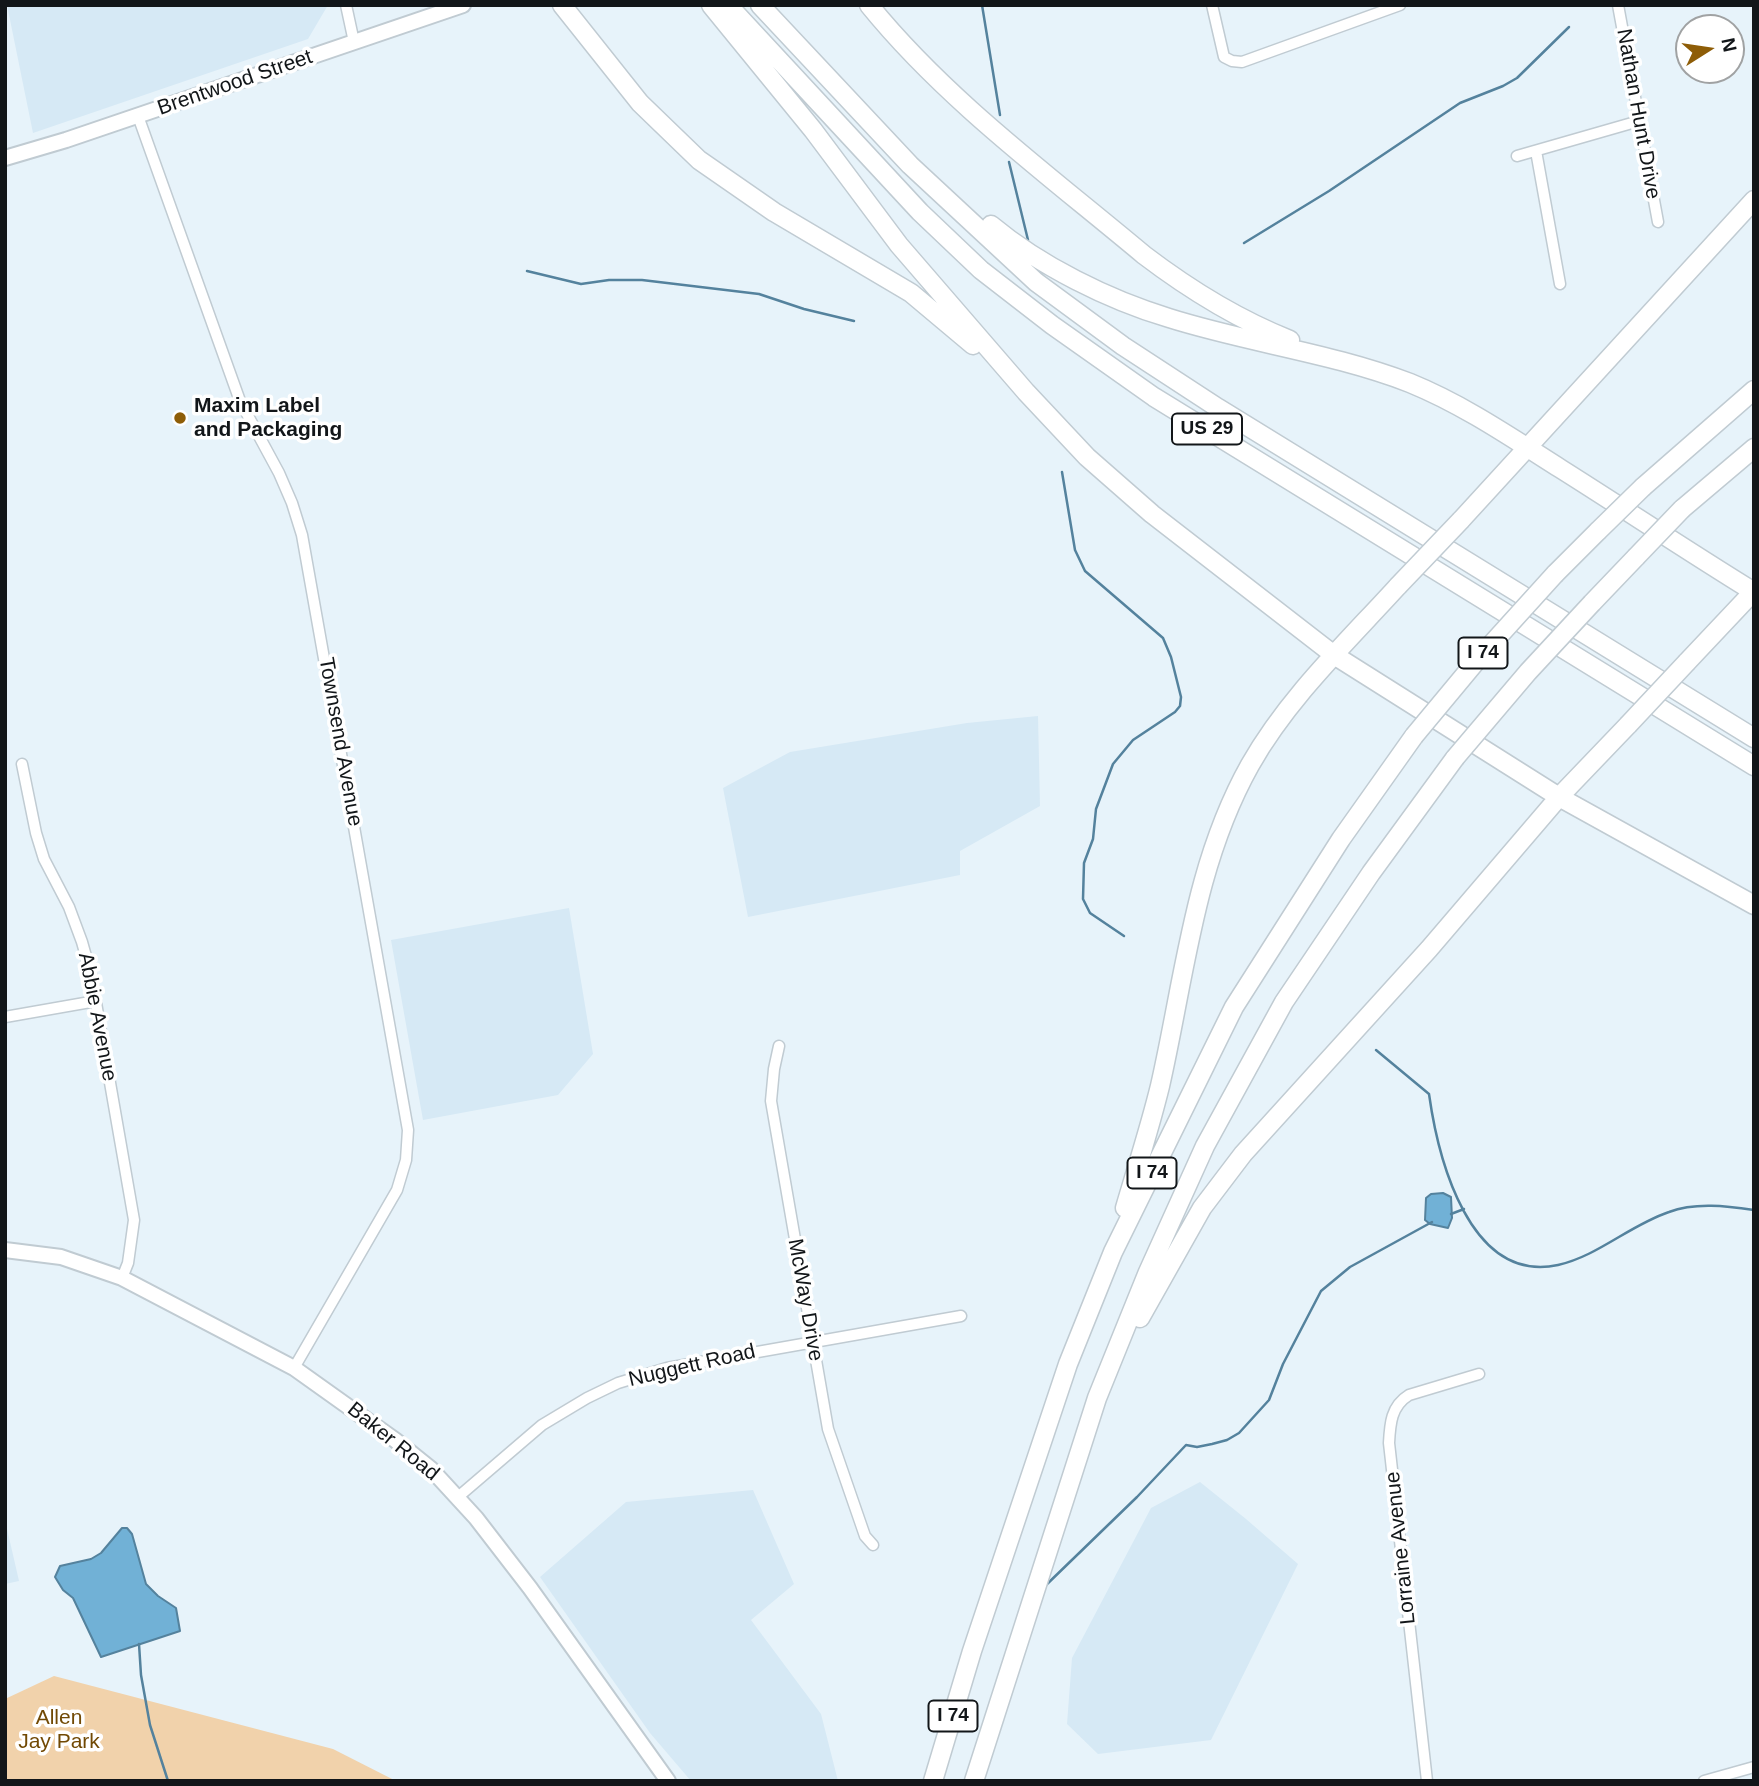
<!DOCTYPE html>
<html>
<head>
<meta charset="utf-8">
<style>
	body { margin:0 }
	#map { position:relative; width:1759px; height:1786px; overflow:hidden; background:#e7f3fa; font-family:Helvetica,sans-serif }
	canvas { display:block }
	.frame { position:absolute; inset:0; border:7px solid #121619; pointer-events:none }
	.north { position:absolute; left:1675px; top:14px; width:70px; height:70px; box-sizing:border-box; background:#fff; border:2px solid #a0a2a3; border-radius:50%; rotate:78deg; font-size:19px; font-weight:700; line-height:28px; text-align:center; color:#121619 }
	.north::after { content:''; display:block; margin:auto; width:24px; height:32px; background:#8e5d07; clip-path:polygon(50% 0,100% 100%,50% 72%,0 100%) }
</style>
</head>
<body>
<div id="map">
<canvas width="1759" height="1786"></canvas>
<div class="frame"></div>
<div class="north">N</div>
</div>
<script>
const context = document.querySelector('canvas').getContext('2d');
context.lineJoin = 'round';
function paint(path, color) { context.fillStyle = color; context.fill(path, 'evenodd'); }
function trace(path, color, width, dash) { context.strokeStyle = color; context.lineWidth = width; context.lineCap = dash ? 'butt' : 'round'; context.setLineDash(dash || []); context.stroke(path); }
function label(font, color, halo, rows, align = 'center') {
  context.font = font + ' Helvetica,sans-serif'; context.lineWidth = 7; context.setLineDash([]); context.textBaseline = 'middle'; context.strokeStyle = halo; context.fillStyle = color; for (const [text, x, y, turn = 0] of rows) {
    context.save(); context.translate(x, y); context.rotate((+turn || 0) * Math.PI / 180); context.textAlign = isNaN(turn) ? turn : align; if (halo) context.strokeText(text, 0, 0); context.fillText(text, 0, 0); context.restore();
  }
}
paint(new Path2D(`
	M7,5h321l-20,34 -275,94z
	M1038,716l2,90 -80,45v24l-212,42 -25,-129 67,-36 177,-29z
	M569,908l24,146 -35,41 -135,25 -32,-180z
	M1200,1482l46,37 52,45 -87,176 -113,14 -31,-30 5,-66 79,-150z
	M753,1490l41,94 -43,36 70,94 17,67h-147l-41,-48 -110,-156 86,-75z
	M5,1520l14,61 -14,3z`), '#d6e9f5');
paint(new Path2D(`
	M54,1676l279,73 63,32h-391v-82z`), '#f1d2ab');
const water = new Path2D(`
	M1443,1193l8,4 1,21 -4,10 -18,-4 -5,-4 1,-22 5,-4z
	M122,1528h5l5,6 14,50 12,12 18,12 4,23 -79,26 -28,-59 -10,-8 -8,-13 5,-11 31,-7 10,-6z`);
paint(water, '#71b1d6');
trace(water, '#54829d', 2);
trace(new Path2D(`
	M982,5l18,110
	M1009,162l19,78
	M1244,243l85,-52 131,-88 43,-17 14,-8 52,-51
	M527,271l54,13 28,-4h33l117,14 45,15 50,12
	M1062,472l13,78 10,21 78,67 8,19 10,40 -1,9 -5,6 -42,28 -20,24 -17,45 -3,30 -9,24 -1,36 7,14 34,23
	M1376,1050l53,44c9,64 40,190 129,171 40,-9 72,-40 111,-53 26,-10 58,-6 85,-2
	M1451,1214l13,-5
	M1044,1587l93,-90 49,-52 11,2 15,-3 15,-4 12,-7 30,-33 14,-36 38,-73 29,-24 82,-45
	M139,1644l2,31 9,50 18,56`), '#54829d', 2.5);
const street = new Path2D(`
	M346,5l8,37
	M1212,5l12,52 8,4 10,1 158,-57
	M1618,5l40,217
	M138,116l102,285 39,72 13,30 10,32 106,595 -2,30 -9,30 -103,178
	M1536,151l24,133
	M1517,156l122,-35
	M22,764l14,69 8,26 25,48 13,35 9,32 43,246 -6,43 -6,15
	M5,1017l91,-16
	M779,1046l-5,23 -3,32 57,328 37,107 8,9
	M458,1497l84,-72 45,-27 31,-15 49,-15 294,-52
	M1427,1781l-38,-338c1,-19 2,-37 20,-48l70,-21
	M1704,1781l50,-14`);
const secondary = new Path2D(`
	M5,158l61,-18 397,-135
	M5,1250l56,7 61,21 172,90 101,72 36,29 45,49 54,70 138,193`);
const highway = new Path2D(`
	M562,5l78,98 59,57 75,52 137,81 62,52
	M711,5l102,125 86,115 127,147 61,65 65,57 182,141 225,142 195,108
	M728,5l192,207 61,58 71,55 102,72 600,369
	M760,5l150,160 126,117 87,64 95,62 536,330
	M869,5c77,95 182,172 275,250 46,35 93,64 146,85
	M991,225c49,41 118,75 178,93 79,25 163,35 241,65 54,22 102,55 151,86 65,41 128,83 193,123
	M1643,487l111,-97
	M1682,509l72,-61
	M1461,520l293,-320
	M1555,574l43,-43
	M1592,603l44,-46
	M1687,662l67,-71
	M1125,1208c12,-41 25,-81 35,-122 25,-110 34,-221 90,-321 38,-67 96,-122 148,-179
	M1140,1318l62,-110 41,-54 186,-205 130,-152 69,-72
	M933,1781l39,-130 96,-287 45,-112 121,-245 107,-168 73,-103
	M974,1781l123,-383 51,-126 57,-126 79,-144 87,-129 84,-115`);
trace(street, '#c0cbd2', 13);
trace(secondary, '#c0cbd2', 18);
trace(highway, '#c0cbd2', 21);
trace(street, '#fff', 10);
trace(secondary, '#fff', 14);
trace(highway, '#fff', 18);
const highwayBridge = new Path2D(`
	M1598,531l45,-44
	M1636,557l46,-48
	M1398,586l63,-66
	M1628,725l59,-63
	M1414,736l64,-77 77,-85
	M1455,758l73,-86 64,-69`);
trace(highwayBridge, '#c0cbd2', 21, []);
trace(highwayBridge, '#fff', 18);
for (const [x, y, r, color] of [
	[180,418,7,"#8e5d07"]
]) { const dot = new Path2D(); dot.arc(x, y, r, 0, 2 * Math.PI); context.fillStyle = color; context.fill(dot); trace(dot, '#fff', 2.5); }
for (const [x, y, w] of [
	[1207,429,70],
	[1483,653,49],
	[1152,1173,49],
	[953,1716,49]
]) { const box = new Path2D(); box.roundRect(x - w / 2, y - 15.5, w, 31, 5); context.fillStyle = '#fff'; context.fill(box); trace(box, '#121619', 2); }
label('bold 19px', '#121619', null, [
	["US 29",1207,429],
	["I 74",1483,653],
	["I 74",1152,1173],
	["I 74",953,1716]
]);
label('21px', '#121619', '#fff', [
	["Brentwood Street",235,83,-19],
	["Nathan Hunt Drive",1638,114,80],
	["Townsend Avenue",340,742,80],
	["Abbie Avenue",97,1017,79],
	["McWay Drive",805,1300,80],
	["Nuggett Road",692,1366,-13],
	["Baker Road",393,1442,39],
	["Lorraine Avenue",1401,1548,-96]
]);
label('bold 21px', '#121619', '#fff', [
	["Maxim Label",194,406],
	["and Packaging",194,430]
], 'left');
label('21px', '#714904', '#fff', [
	["Allen",59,1718],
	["Jay Park",59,1742]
]);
</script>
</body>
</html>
